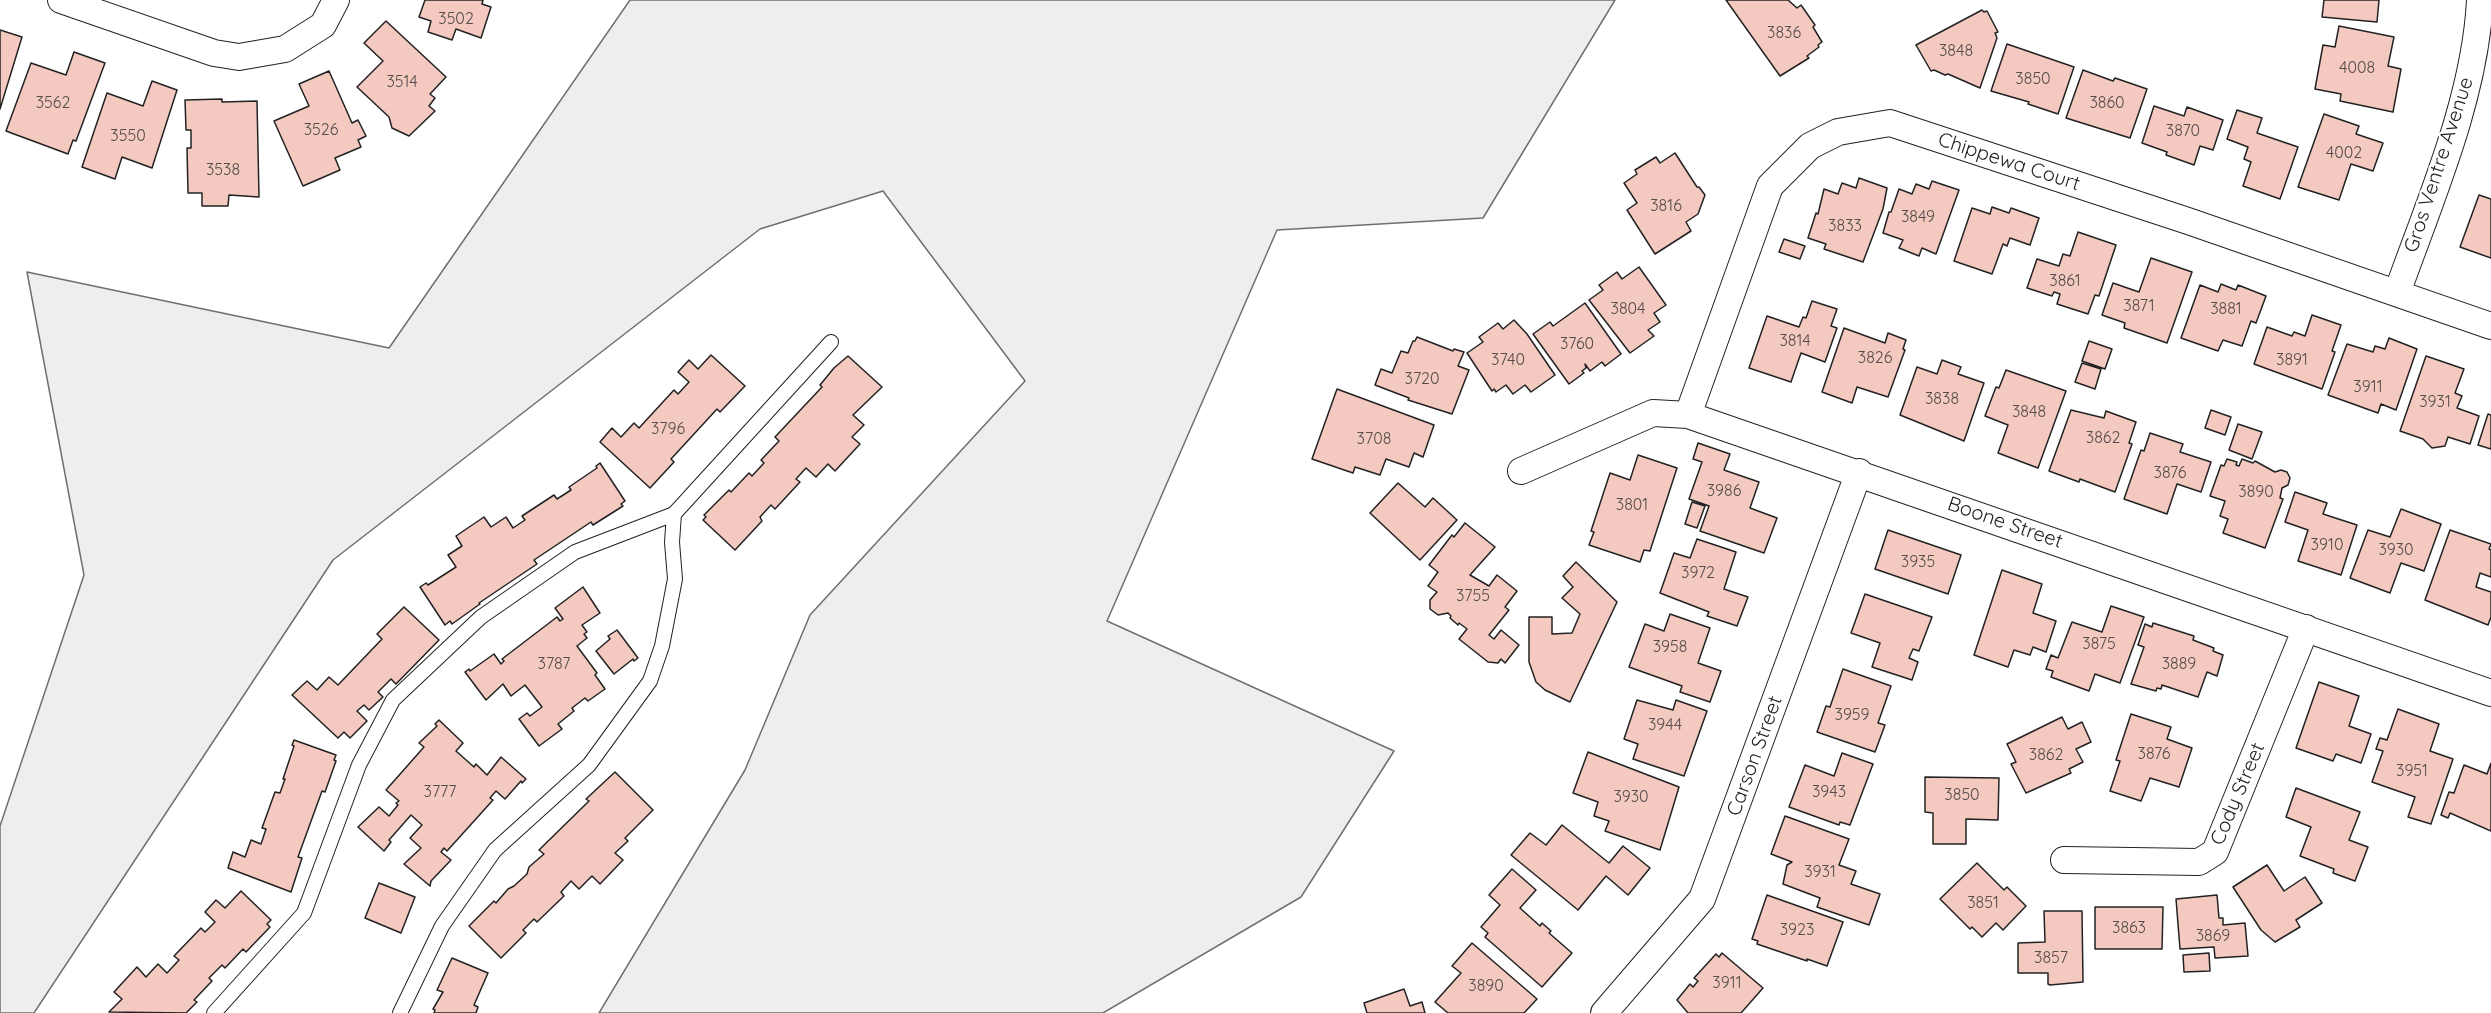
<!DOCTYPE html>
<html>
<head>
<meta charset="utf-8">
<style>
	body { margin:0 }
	canvas { display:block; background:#fff }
</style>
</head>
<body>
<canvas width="2491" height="1013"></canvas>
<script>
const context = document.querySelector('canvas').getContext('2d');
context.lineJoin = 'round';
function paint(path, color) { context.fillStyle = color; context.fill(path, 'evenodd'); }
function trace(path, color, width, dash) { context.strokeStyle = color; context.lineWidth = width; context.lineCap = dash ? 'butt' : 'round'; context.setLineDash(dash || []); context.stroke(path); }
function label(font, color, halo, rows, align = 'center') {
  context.font = font + ' Quicksand,sans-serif'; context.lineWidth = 4.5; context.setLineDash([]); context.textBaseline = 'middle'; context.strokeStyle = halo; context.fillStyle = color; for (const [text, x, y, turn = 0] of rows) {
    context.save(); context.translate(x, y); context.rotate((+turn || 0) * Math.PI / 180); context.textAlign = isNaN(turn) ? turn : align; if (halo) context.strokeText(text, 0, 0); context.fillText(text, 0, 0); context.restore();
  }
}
const green = new Path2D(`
	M630,0h985l-132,218 -206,12 -170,391 287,130 -93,146 -198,116h-504l146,-243 65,-155 215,-234 -142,-190 -123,38 -427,331 -299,453h-34v-187l84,-251 -57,-303 362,76z`);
paint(green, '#eee');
trace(green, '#6f6f6f', 1.5);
const building = new Path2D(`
	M425,0h58l-1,4 9,3 -10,31 -25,-9 -4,11 -24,-8 3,-11 -12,-4z
	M1726,0h62l9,8 4,-3 14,20 -2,2 9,15 -4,3 1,2 -12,9 2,2 -29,18z
	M2324,0h55l-2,22 -55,-5z
	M1982,10l2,2 3,-1 11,21 -3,1 2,5 -17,50 -32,-14 -3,1 -11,-5 -3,1 -15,-26z
	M386,21l60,56 -16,17 5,4 -6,8 6,5 -26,25 -17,-8 -3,-11 -32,-30 26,-26 -19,-18z
	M2339,26l55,11 -6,29 13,3 -8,43 -53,-11 1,-7 -26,-5 8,-44 12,2z
	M0,30l22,7 -22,72z
	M2007,44l67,23 -16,47 -30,-10 1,-2 -38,-11z
	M74,52l31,11 -29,78 -3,-1 -5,14 -62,-23 25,-68 35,12z
	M2083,70l30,11 2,-3 32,11 -17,49 -64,-20z
	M329,71l23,52 6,-3 8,16 -8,4 3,7 -26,11 5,12 -37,16 -29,-65 35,-15 -10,-22z
	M152,81l25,9 -25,78 -30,-11 -7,22 -33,-12 25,-74 36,13z
	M222,99v3l35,-1 2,96 -30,-2 -1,11h-26v-13h-14l-1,-45h4v-18h-5l-1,-30z
	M2154,106l30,10 3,-9 36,13 -10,30 -13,-4 -6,19 -28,-10 1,-3 -25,-9z
	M2237,110l25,8 -5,15 41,14 -18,52 -37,-13 8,-24 -7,-3 4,-12 -21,-8z
	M2324,114l35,12 -3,8 27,9 -10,28 -22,-7 -12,36 -41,-13z
	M1675,153l22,34h2l6,8 -7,19 -12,8 5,9 -36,23 -28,-44 10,-7 -13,-20 13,-9 -2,-4 21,-13 4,6z
	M1859,178l28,10 -4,21 -20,53 -39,-13 2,-5 -18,-6 8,-25 2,1 6,-25 14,5 4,-11 14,5z
	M1932,181l27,9 -23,64 -14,-6 -3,8 -20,-8 4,-8 -20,-7 6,-21h2l8,-23 13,5 4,-10 13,5z
	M2479,195l12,4v59l-31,-11z
	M1992,207l17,6 2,-5 28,10 -9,27 -20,-7 -3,8 -4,-2 -11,30 -38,-13 18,-53 18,6z
	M2078,232l38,13 -17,51 -4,-1 -7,19 -31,-10 3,-10 -6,-2 -2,4 -25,-8 10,-29 22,7 4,-12 7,2z
	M1784,239l21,7 -5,13 -21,-7z
	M2151,258l41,14 -25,71 -43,-15 1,-5 -23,-8 11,-32 26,9z
	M1639,267l27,38 -12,8 6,9 -12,8 6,6 -24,17 -41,-53 14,-10 -4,-5 18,-13 5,7z
	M2221,284l15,6 2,-5 28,11 -10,27 -5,-2 -9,25 -19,-6 -5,11 -37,-13 19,-53 18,7z
	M1812,301l25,8 -6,17 6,2 -12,34 -24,-9 -10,29 -42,-14 18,-52 32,11 4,-10 3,1z
	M1585,303l36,51 -16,12 -3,-4 -12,9 -5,-7 1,4 -4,3 2,2 -15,11 -36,-50 17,-12 3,4z
	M2312,315l29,10 -9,26 3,1 -13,37 -68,-25 13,-37 25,9 2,-4 11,4z
	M1514,320l13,14 28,41 -24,17 -6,-7 -12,9 -7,-9 -10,7 -2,-3 -2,2 -25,-38 16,-11 -4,-5 19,-14 5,6z
	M1844,328l41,15 3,-10 18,7 -3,9 2,1 -17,47 -31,-10 -5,16 -30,-11z
	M1417,337l36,14 1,-2 10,3 -6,14 11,4 -17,44 -44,-14 1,-2 -34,-13 6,-16 11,4 9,-22 7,2 5,-12h2z
	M2389,338l28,11 -21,61 -15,-6 -3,9 -50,-18 19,-51 26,8 2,-6 10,3z
	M2089,341l23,8 -7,20 -23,-8z
	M711,355l34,31 -25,26 -3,-3 -46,50 3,3 -24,26 -50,-46 12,-14 9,9 13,-14 5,5 35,-38 4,4 11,-12 -11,-10 11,-12 9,9z
	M848,356l34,31 -29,28 11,10 -12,12 8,7 -25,27 -7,-7 -12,13 -10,-9 -10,11 4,3 -25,27 -4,-4 -11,12 2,4 -27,29 -32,-30 3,-3 -2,-2 25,-25 2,2 18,-19 3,3 12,-13 -3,-3 18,-19 -4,-4 47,-50 -2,-2 14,-17z
	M2426,356l38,13 -9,24 7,3 -5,12 22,8 -9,28 -22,-7 -3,9 -13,2 -9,-9 -23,-8z
	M1942,360l19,7 -3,7 26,9 -20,58 -64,-26 17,-48 20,7z
	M2082,363l19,6 -6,20 -20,-7z
	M2006,370l60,21 -28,77 -40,-15 10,-28 -23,-9 11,-29 3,1z
	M1337,389l97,36 -11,32 -9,-4 -5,14 -23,-8 -6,16 -25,-8 -2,6 -41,-14z
	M2071,410l33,8 2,-7 30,11 -7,21 3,1 -17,48 -35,-13 -1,3 -30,-11z
	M2211,410l20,7 -6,18 -20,-7z
	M2488,414l3,1v34l-13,-4z
	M2238,424l24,8 -10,27 -23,-9z
	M2150,433l33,11 -3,8 31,10 -10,30 -24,-8 -10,30 -43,-15 17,-49 3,1z
	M1698,443l32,11 -6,16 35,12 -9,26 27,10 -13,35 -64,-22 9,-25 -20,-7 13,-37 -9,-3z
	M1638,455l39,13 -27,83 -6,-1 -4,12 -51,-17 5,-13 -3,-1 19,-58 20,7z
	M2227,459l10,3 -1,3 3,1 3,-7 11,4 2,-2 20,11 6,-2 6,2 3,6 -2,7 -6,3 -2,10 3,1 -18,49 -42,-15 5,-14 -8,-3 5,-15 -15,-5 11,-31 3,1z
	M600,463l25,38 -4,3 2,2 -30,19 -2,-3 -57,38 3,4 -58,39 1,1 -28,20 -2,-3 -5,4 -25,-38 6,-4 2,2 28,-18 -8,-12 14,-9 -6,-10 28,-19 7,10 15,-10 7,11 12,-8 -3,-4 32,-21 3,4 14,-9 -2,-3 28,-19 -1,-2z
	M1398,483l27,24 8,-9 24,22 -37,40 -50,-47z
	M2295,492l32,11 -4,11 34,11 -16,50 -43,-14 10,-31 -23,-8z
	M1692,502l13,4 -8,22 -12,-4z
	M2401,509l40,15 -17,47 -23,-8 -11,30 -40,-15 18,-48 22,7z
	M1465,523l30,24 -25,28 19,11 8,-11 20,16 -12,16 4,3 -20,25 5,4 7,-9 18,15 -14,18 -4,-4 -3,4 -10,-1 -29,-23 8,-10 -8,-6 -1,2 -8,-7 1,-2 -3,-3 -10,2 -8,-6v-9l7,-8 -9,-6 10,-14 -9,-7 23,-30 2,2z
	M1888,530l73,25 -13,39 -73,-25z
	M2450,530l41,14 -2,5 2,1v27l-11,-4 -4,14 15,5v25l-3,8 -63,-25z
	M1697,539l39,13 -12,37 24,8 -11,29 -30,-10 2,-4 -49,-19 14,-40 16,5z
	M1576,562l41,40 -47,100 -25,-12 -9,-8 -7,-20v-45h23v17l20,-1 8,-19 -18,-16 11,-11 -10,-11z
	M2002,570l40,14 -9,29 23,8 -10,31 -13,-5 -3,8 -16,-5 -6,17 -34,-12z
	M583,587l17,26 -18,12 5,7 -3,2 3,4 -10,8 20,27 -2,2 10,14 -17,12 -3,-3 -13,10 2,3 -16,13 4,5 -23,17 -20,-27 8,-6 3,3 12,-9 -17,-22 -14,11 -8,-12 -17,16 -21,-28 4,-3 1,2 24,-17 7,10 3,-3 -2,-2 55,-42 3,4 3,-2 -8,-11z
	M1865,594l67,23 -13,34 -6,-2 -4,9 9,4 -6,18 -40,-13 8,-24 -29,-10z
	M2111,606l33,11 -24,66 -25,-9 -6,17 -38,-14 2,-6 -7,-2 5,-14 7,3 14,-36 30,10z
	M404,607l35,33 -43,44 -5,-5 -13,13 5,5 -14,13 -5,-5 -7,6 10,10 -17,17 -6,-6 -6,6 -46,-43 15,-14 10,9 12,-13 9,8 44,-46 -5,-5z
	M1670,614l40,14 -12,35 23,8 -11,31 -30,-10 2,-6 -53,-19 16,-43 19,7z
	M2153,623l41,13 -1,4 21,8 -1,3 10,4 -6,21 -10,-4 -9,25 -36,-12 -1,4 -4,-1 -1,3 -25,-7 13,-37 -6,-2 7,-21 7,3z
	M617,630l21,28 -4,3 -1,-2 -19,15 -18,-23 14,-12 -2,-3z
	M1843,669l48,17 -13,37 7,2 -10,27 -58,-20 9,-26 4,1z
	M2319,682l40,14 -10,30 22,8 -10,29 -25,-9 -3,7 -37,-13z
	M1637,700l36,10 3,-10 31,11 -23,65 -51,-17 5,-15 -14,-5z
	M2398,709l41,15 -9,27 23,8 -22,65 -23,-7 7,-20 -43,-15 11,-31 -7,-2 4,-11 7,2z
	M2131,714l40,13 -4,12 25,9 -13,39 -29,-9 -9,23 -31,-10 10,-30 -4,-1z
	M2062,717l6,12 14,-7 9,20 -15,7 7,13 -14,7 2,4 -45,20 -15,-29 5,-2 -9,-18z
	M439,720l24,23 -7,8 18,16 2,-3 11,11 14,-18 25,22 -4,4 -1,-2 -16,18 -9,-8 -6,7 3,2 -46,51 -3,-3 -3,4 10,8 -20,21 -1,5 -26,-22 17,-16 -11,-10 12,-13 -11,-10 -22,25 2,2 -7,9 -26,-24 21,-20 10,9 9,-11 -2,-2 3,-2 -13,-11 38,-43 -5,-4 18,-17 -2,-2z
	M294,740l42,15 -2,5 2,1 -11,31 -3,-1 -24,66 4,1 -11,34 -63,-24 5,-16 12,5 6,-17 10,4 5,-15 -4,-1 13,-36 5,1 5,-14h-2l11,-33 -2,-1z
	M1588,752l91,35 -19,63 -55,-19 4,-10 -15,-5 4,-14 -25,-9z
	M1842,753l31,11 -23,61 -10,-3 -1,3 -50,-18 16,-42 29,11z
	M2491,763v68l-41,-18 -2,5 -7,-3 8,-23 5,1 10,-28 23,9z
	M615,772l38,38 -28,28 3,3 -13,12 8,7 -23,24 -8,-8 -13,13 -8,-8 -10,11 3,4 -27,26 -3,-3 -11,11 3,3 -25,25 -32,-32 25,-25 2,2 12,-14 6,-3 13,-12 2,-7 15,-13 -5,-4 50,-49 -3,-2z
	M1925,777l74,1 -1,42 -32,-1v25h-33v-31l-8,-1z
	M2296,788l64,24 -11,28 19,7 -13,34 -22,-8 1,-4 -34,-13 11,-29 -25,-10z
	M1785,816l64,23 -10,26 17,6 -5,13 29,10 -11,31 -52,-18 3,-9 -37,-14 4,-19 5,-3 -21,-8z
	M1562,825l47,38 14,-17 27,22 -22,27 -22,-19 -28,34 -67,-55 19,-22 16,12z
	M1977,863l27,27 3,-3 19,19 -23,24 -7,-7 -14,14 -10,-10 -2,2 -30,-30z
	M2267,865l17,26 21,-14 17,26 -26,17 4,7 -25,15 -14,-12 -28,-43z
	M1512,869l24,21 -16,18 20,18 2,-3 9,8 -2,2 23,20 -30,34 -57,-50 3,-4 -7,-6 19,-22 -11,-10z
	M379,883l36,14 -14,36 -36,-15z
	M241,891l30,29 -4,4 3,3 -24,25 -3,-3 -18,19 -3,-3 -13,13 3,3 -18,19 3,2 -11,11 -77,-1 13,-13 -8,-7 23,-25 9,10 12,-13 9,9 12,-13 -5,-4 27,-28 4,4 10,-10 -10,-10 11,-12 9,8z
	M1767,895l76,27 -16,44 -20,-7v2l-50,-17 1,-3 -6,-2z
	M2217,895l2,23h4v7l22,-2 3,33 -33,2 -1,-11 -34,2 -4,-50z
	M2095,907h68l-1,42h-67z
	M2044,911h38l1,71 -33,3 -2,-1v-11h-30v-30l27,-1z
	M1472,943l65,56 -13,14h-76l-13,-11 26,-29 -9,-7z
	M1722,953l41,35 -22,25h-53l-11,-13 13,-16 3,3 5,-6 -4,-3 22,-24 3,3z
	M2209,953l1,18 -26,1 -1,-17z
	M452,958l36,15 -14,32 4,2 -2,6h-42l1,-3 -2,-1 10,-17 -6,-2z
	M1404,989l6,17 12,-4 3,11h-58l-3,-10z`);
paint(building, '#f3c9c0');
trace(building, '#222', 1.5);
const lane = new Path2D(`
	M214,1013l90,-100 55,-148 34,-65 88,-83 94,-65 99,-38
	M400,1013l42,-87 53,-76 94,-85 61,-84 12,-35 13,-67 -3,-37 2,-28 157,-172`);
const street = new Path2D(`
	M61,0l153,53 25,4 46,-8 38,-24 13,-25
	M2397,293c33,-93 78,-194 83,-293
	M1688,415l82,-229 40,-40 28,-14 52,-9 298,98 303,105
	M1521,471l132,-58 35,2 803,278
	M2064,860l135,2 16,-10 91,-224
	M1604,1013l98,-114 157,-427`);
trace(lane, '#222', 16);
trace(street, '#222', 28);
trace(lane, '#fff', 14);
trace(street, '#fff', 26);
label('16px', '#564c4a', null, [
	["3502",456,19],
	["3836",1784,33],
	["3848",1956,51],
	["4008",2357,68],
	["3850",2033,79],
	["3514",402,82],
	["3562",53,103],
	["3860",2107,103],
	["3526",321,130],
	["3870",2183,131],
	["3550",128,136],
	["4002",2344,153],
	["3538",223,170],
	["3816",1666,206],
	["3849",1918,217],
	["3833",1845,226],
	["3861",2065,281],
	["3871",2139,306],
	["3804",1628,309],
	["3881",2226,309],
	["3814",1795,341],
	["3760",1577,344],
	["3826",1875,358],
	["3740",1508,360],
	["3891",2292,360],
	["3720",1422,379],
	["3911",2368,387],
	["3838",1942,399],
	["3931",2435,402],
	["3848",2029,412],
	["3796",668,429],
	["3862",2103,438],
	["3708",1374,439],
	["3876",2170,473],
	["3986",1724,491],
	["3890",2256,492],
	["3801",1632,505],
	["3910",2327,545],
	["3930",2396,550],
	["3935",1918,562],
	["3972",1698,573],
	["3755",1473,596],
	["3875",2099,644],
	["3958",1670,647],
	["3787",554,664],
	["3889",2179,664],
	["3959",1852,715],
	["3944",1665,725],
	["3876",2154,754],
	["3862",2046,755],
	["3951",2412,771],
	["3777",440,792],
	["3943",1829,792],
	["3850",1962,795],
	["3930",1631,797],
	["3931",1820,872],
	["3851",1983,903],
	["3863",2129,928],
	["3923",1797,930],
	["3869",2213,936],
	["3857",2051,958],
	["3911",1727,983],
	["3890",1486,986]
]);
label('20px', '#222', '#fff', [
	["Chippewa Court",2009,162,18],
	["Gros Ventre Avenue",2439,165,-72],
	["Boone Street",2005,523,19],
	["Carson Street",1755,756,-70],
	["Cody Street",2238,794,-67]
]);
</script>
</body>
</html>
